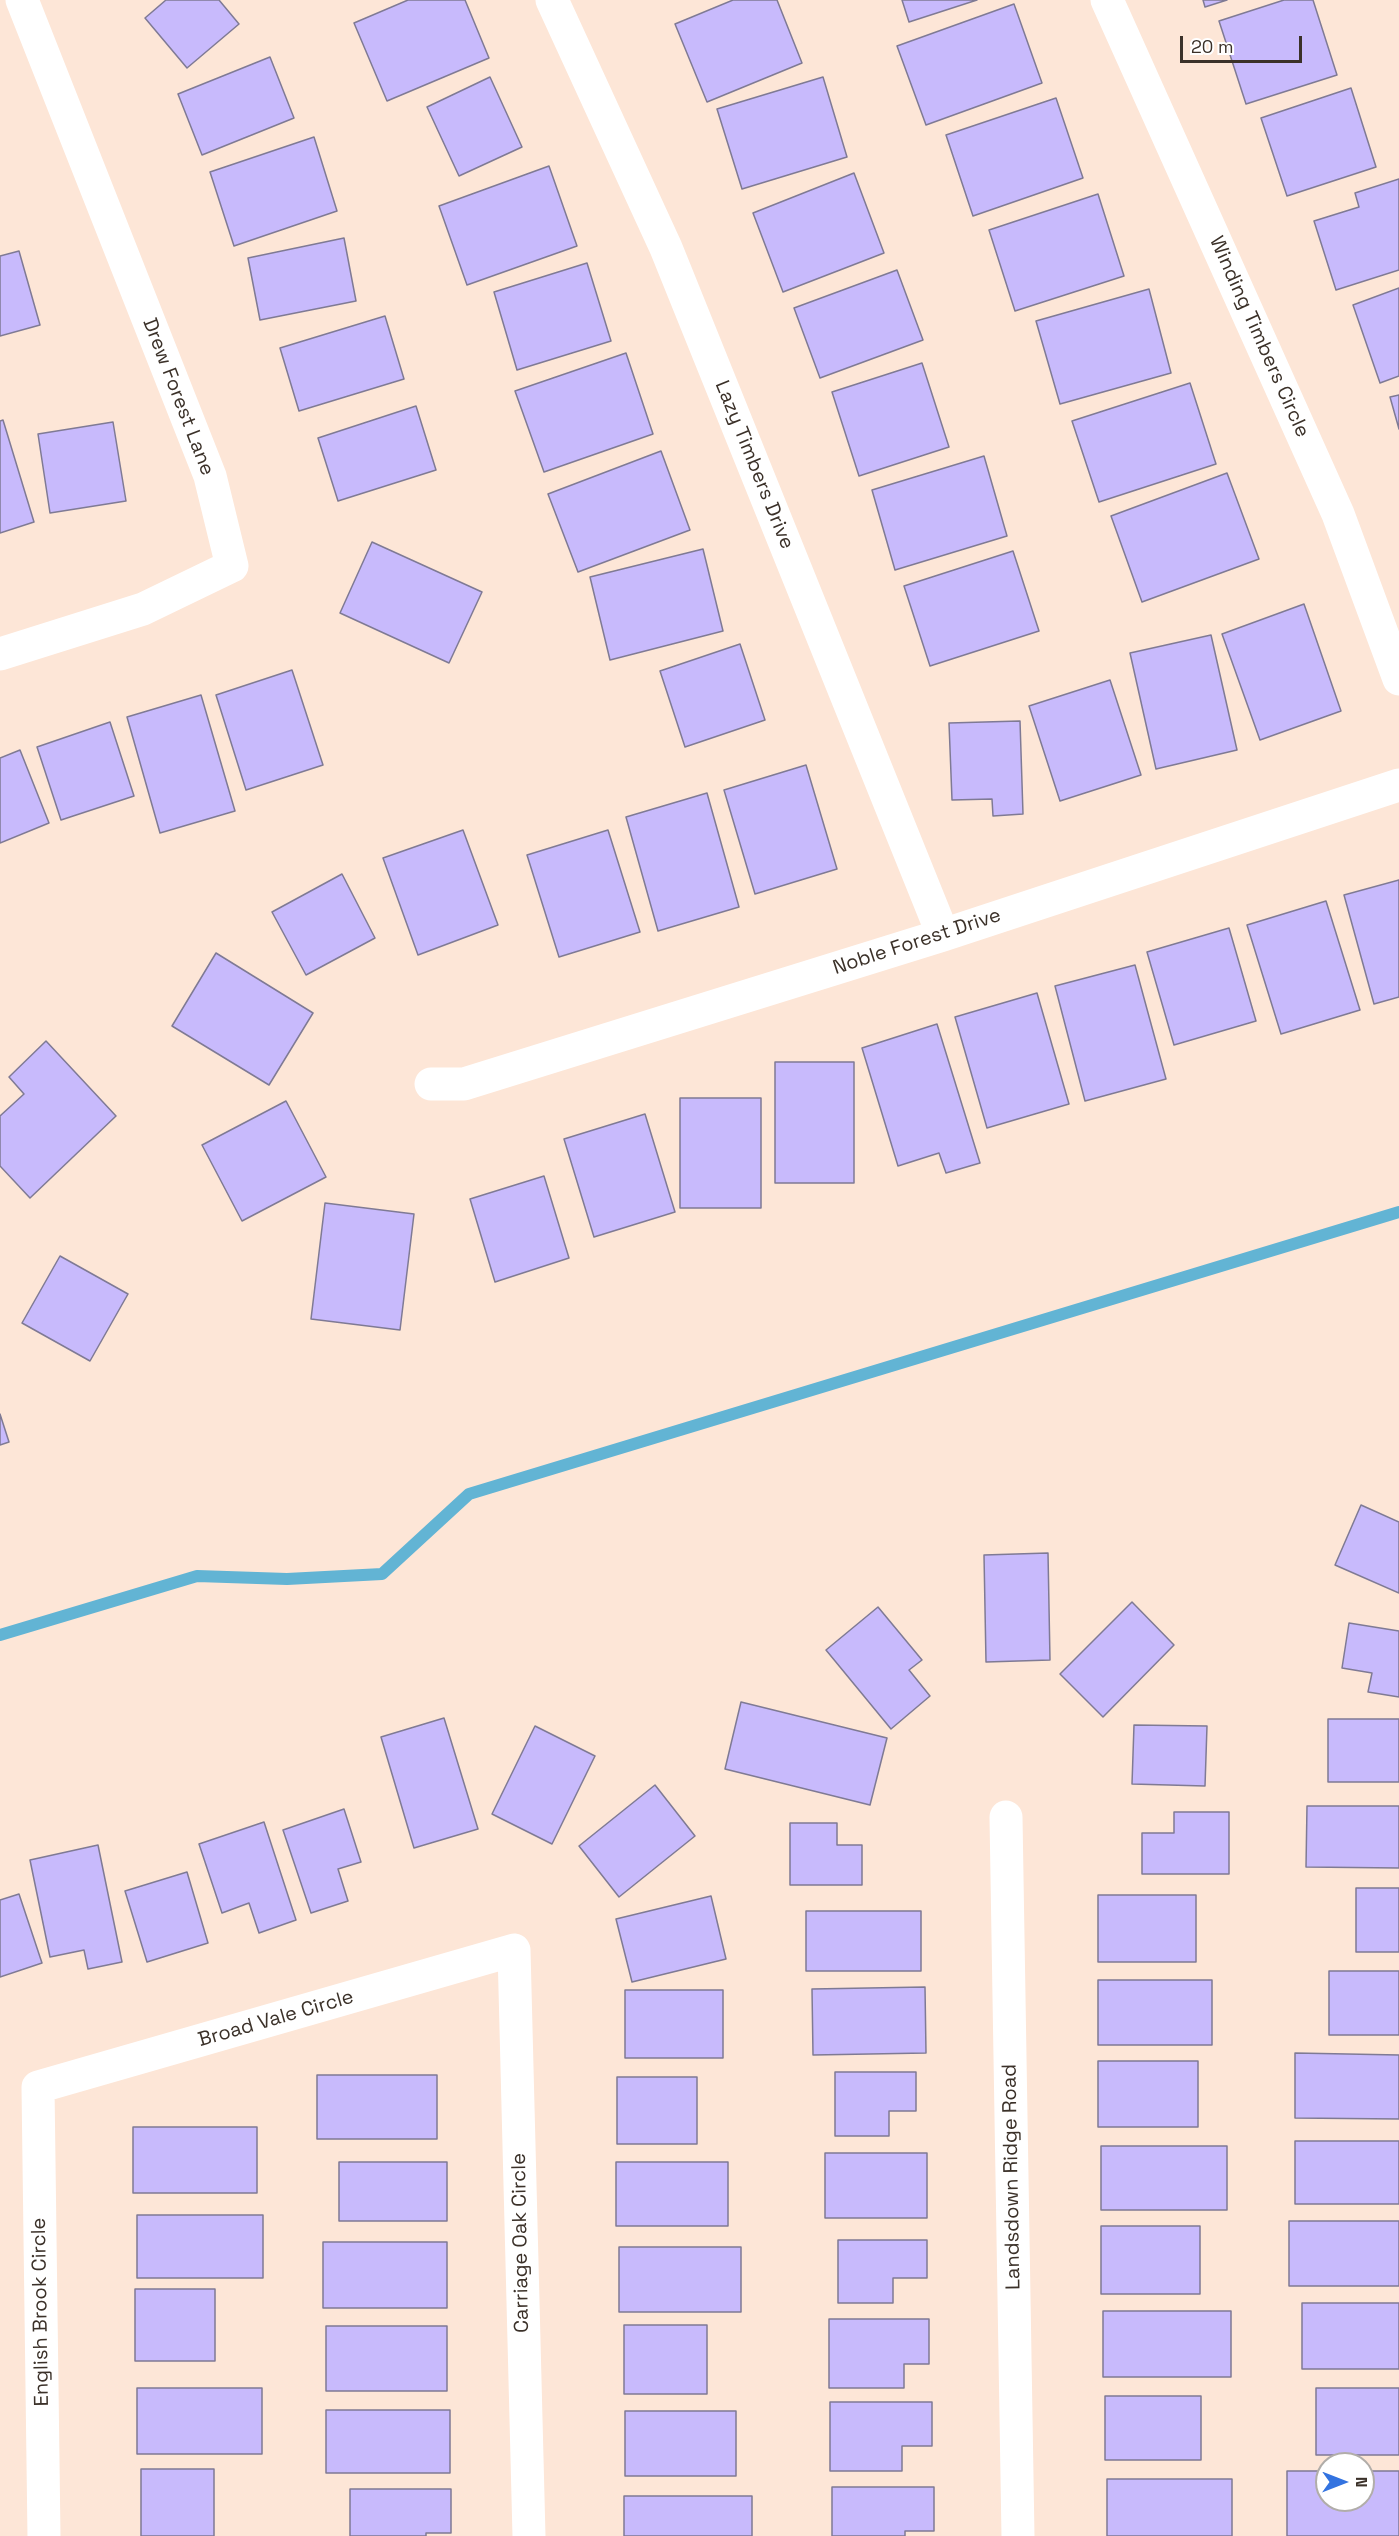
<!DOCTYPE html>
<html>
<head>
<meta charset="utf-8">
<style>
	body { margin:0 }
	#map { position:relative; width:1399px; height:2536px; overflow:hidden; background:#fde6d7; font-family:"Space Grotesk",sans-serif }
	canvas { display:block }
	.north { position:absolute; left:1315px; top:2452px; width:60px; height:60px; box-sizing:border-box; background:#fff; border:2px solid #b1ada9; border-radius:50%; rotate:90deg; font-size:16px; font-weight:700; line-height:24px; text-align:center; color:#3b3129 }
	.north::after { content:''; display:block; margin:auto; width:21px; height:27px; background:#3373e0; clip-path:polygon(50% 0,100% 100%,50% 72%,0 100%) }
	.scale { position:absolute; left:1180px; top:36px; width:122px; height:27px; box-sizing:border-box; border:3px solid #3b3129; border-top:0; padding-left:8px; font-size:18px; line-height:21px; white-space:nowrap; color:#3b3129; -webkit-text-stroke:4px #fff; paint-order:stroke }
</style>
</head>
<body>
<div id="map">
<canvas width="1399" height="2536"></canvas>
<div class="north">N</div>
<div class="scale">20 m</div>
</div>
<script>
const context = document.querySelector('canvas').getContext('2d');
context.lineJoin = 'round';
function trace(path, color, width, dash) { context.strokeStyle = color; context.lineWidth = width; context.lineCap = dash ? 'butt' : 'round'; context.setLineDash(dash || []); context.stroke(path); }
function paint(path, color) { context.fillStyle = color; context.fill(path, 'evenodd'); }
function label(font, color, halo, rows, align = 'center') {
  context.font = font + ' "Space Grotesk",sans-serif'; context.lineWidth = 5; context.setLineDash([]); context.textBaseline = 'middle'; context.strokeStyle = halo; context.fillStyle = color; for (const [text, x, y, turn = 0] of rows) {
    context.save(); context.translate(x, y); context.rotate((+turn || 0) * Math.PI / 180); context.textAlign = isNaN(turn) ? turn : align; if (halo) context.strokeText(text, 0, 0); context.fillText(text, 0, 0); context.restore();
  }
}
trace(new Path2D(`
	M0,1635l197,-59 90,3 95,-5 87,-80 930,-282`), '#62b4d4', 12);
const building = new Path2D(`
	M166,0h53l20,24 -52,44 -42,-50z
	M408,0h57l24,58 -102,43 -33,-78z
	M733,0h44l25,63 -95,39 -32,-78z
	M902,0h75l-68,22z
	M1203,0h24l-22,7z
	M1284,0h29l24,75 -91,29 -27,-83z
	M1014,4l28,79 -116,42 -29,-79z
	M270,57l24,61 -92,37 -24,-61z
	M490,77l32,70 -63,29 -32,-69z
	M823,77l24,80 -105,32 -25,-80z
	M1351,88l25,79 -89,29 -26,-78z
	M1056,98l27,80 -110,38 -27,-81z
	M314,137l23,74 -103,35 -24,-74z
	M549,166l28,80 -110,39 -28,-79z
	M854,173l30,80 -101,39 -30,-79z
	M1399,179v91l-63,20 -22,-69 45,-14 -4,-14z
	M1098,194l26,82 -109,35 -26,-81z
	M344,238l12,63 -96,19 -12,-62z
	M19,251l21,74 -40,11v-80z
	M587,263l24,78 -94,29 -23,-78z
	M897,270l26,70 -103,38 -26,-70z
	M1399,288v88l-19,7 -27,-78z
	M1149,289l22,84 -111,31 -24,-83z
	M385,316l19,63 -105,32 -19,-63z
	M626,353l27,81 -109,38 -29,-81z
	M922,363l27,84 -90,29 -27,-84z
	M1190,383l26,81 -117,38 -27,-81z
	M1399,395v34l-9,-32z
	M416,406l20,64 -98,31 -20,-63z
	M3,420l31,102 -34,11v-112z
	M113,422l13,79 -76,12 -12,-79z
	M661,451l29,79 -112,42 -30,-78z
	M984,456l23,80 -112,34 -23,-80z
	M1227,473l32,86 -117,43 -31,-86z
	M372,542l110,50 -33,71 -109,-50z
	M703,549l20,82 -113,29 -20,-83z
	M1013,551l26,80 -109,35 -26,-80z
	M1304,604l37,107 -81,29 -38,-106z
	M1211,635l26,115 -81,19 -26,-116z
	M740,644l25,76 -80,27 -25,-76z
	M292,670l31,95 -77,25 -30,-95z
	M1110,680l31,95 -81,26 -31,-95z
	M201,695l34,116 -75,22 -33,-116z
	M1020,721l3,93 -30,2 -1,-17 -40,1 -3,-77z
	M110,722l24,74 -73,24 -24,-73z
	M20,750l29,73 -49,20v-85z
	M806,765l31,104 -82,25 -31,-104z
	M707,793l32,114 -81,24 -32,-114z
	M463,830l35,95 -80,30 -35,-97z
	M608,830l32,102 -81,25 -32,-102z
	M342,874l33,64 -69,37 -34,-63z
	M1399,880v117l-25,7 -30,-109z
	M1326,901l34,109 -79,24 -34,-109z
	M1229,928l27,93 -82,24 -27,-93z
	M216,953l97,60 -44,72 -97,-59z
	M1135,965l31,114 -81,22 -30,-115z
	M1037,993l32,111 -82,24 -32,-111z
	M937,1024l43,139 -34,10 -7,-20 -41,13 -36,-118z
	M46,1041l70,75 -86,82 -30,-32v-50l24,-22 -15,-17z
	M775,1062h79v121h-79z
	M680,1098h81v110h-81z
	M286,1101l40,76 -84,44 -40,-76z
	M645,1114l30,98 -81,25 -30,-98z
	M544,1176l25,82 -74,24 -25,-83z
	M325,1203l89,11 -14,116 -89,-11z
	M60,1256l68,38 -38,67 -68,-38z
	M0,1414l9,28 -9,3z
	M1361,1505l38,17v71l-64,-28z
	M1048,1553l2,107 -64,2 -2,-107z
	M1132,1602l42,43 -71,72 -43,-43z
	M878,1607l44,53 -13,10 21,26 -39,33 -65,-79z
	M1349,1623l50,8v66l-31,-5 4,-19 -30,-5z
	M741,1702l146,36 -17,67 -145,-36z
	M444,1718l34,111 -64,19 -33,-111z
	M1328,1719h71v63h-71z
	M1134,1725l73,1 -2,60 -73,-2z
	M535,1726l60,30 -43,88 -60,-30z
	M655,1785l40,51 -76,61 -40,-51z
	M1307,1806h92v62l-93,-1z
	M344,1809l17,53 -23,7 10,32 -37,12 -28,-83z
	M1174,1812h55v62h-87v-41h32z
	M264,1822l32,98 -37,13 -10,-30 -27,10 -23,-69z
	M790,1823h47v22h25v40h-72z
	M98,1845l24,117 -34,7 -4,-19 -34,7 -20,-97z
	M187,1872l21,71 -61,19 -22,-71z
	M1356,1888h43v64h-43z
	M19,1894l23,69 -42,14v-77z
	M1098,1895h98v67h-98z
	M711,1896l15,63 -94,23 -16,-63z
	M806,1911h115v60h-115z
	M1329,1971h70v64h-70z
	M1098,1980h114v65h-114z
	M925,1987l1,66 -113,2 -1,-66z
	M625,1990h98v68h-98z
	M1295,2053l104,2v64l-104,-1z
	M1098,2061h100v66h-100z
	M835,2072h81v39h-27v25h-54z
	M317,2075h120v64h-120z
	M617,2077h80v67h-80z
	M133,2127h124v66h-124z
	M1295,2141h104v63h-104z
	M1101,2146h126v64h-126z
	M825,2153h102v65h-102z
	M339,2162h108v59h-108z
	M616,2162h112v64h-112z
	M137,2215h126v63h-126z
	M1289,2221h110v65h-110z
	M1101,2226h99v68h-99z
	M838,2240h89v38h-34v25h-55z
	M323,2242h124v66h-124z
	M619,2247h122v65h-122z
	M135,2289h80v72h-80z
	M1302,2303h97v66h-97z
	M1103,2311h128v66h-128z
	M829,2319h100v45h-25v24h-75z
	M624,2325h83v69h-83z
	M326,2326h121v65h-121z
	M137,2388h125v66h-125z
	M1316,2388h83v67h-83z
	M1105,2396h96v64h-96z
	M830,2402h102v44h-30v25h-72z
	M326,2410h124v63h-124z
	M625,2411h111v65h-111z
	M141,2469h73v67h-73z
	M1287,2471h40v29h36v-29h36v65h-112z
	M1107,2479h125v57h-125z
	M832,2487h102v44h-29v5h-73z
	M350,2489h101v44h-25v3h-76z
	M624,2496h128v40h-128z`);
paint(building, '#c8bafc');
trace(building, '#7f7a94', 1.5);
trace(new Path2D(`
	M552,0l114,248 277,687
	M1107,0l231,514 61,165
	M0,654l143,-45 89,-43 -22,-90 -188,-476
	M431,1084h33l479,-149 456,-150
	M1006,1817l12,719
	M44,2536l-6,-449 476,-137 15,586`), '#fff', 33);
label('20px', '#3b3129', '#fff', [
	["Winding Timbers Circle",1259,337,66],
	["Drew Forest Lane",178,397,69],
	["Lazy Timbers Drive",754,465,68],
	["Noble Forest Drive",917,942,-18],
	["Broad Vale Circle",276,2019,-16],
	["Landsdown Ridge Road",1012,2177,-91],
	["Carriage Oak Circle",521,2243,-91],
	["English Brook Circle",41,2312,-91]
]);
</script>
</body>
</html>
